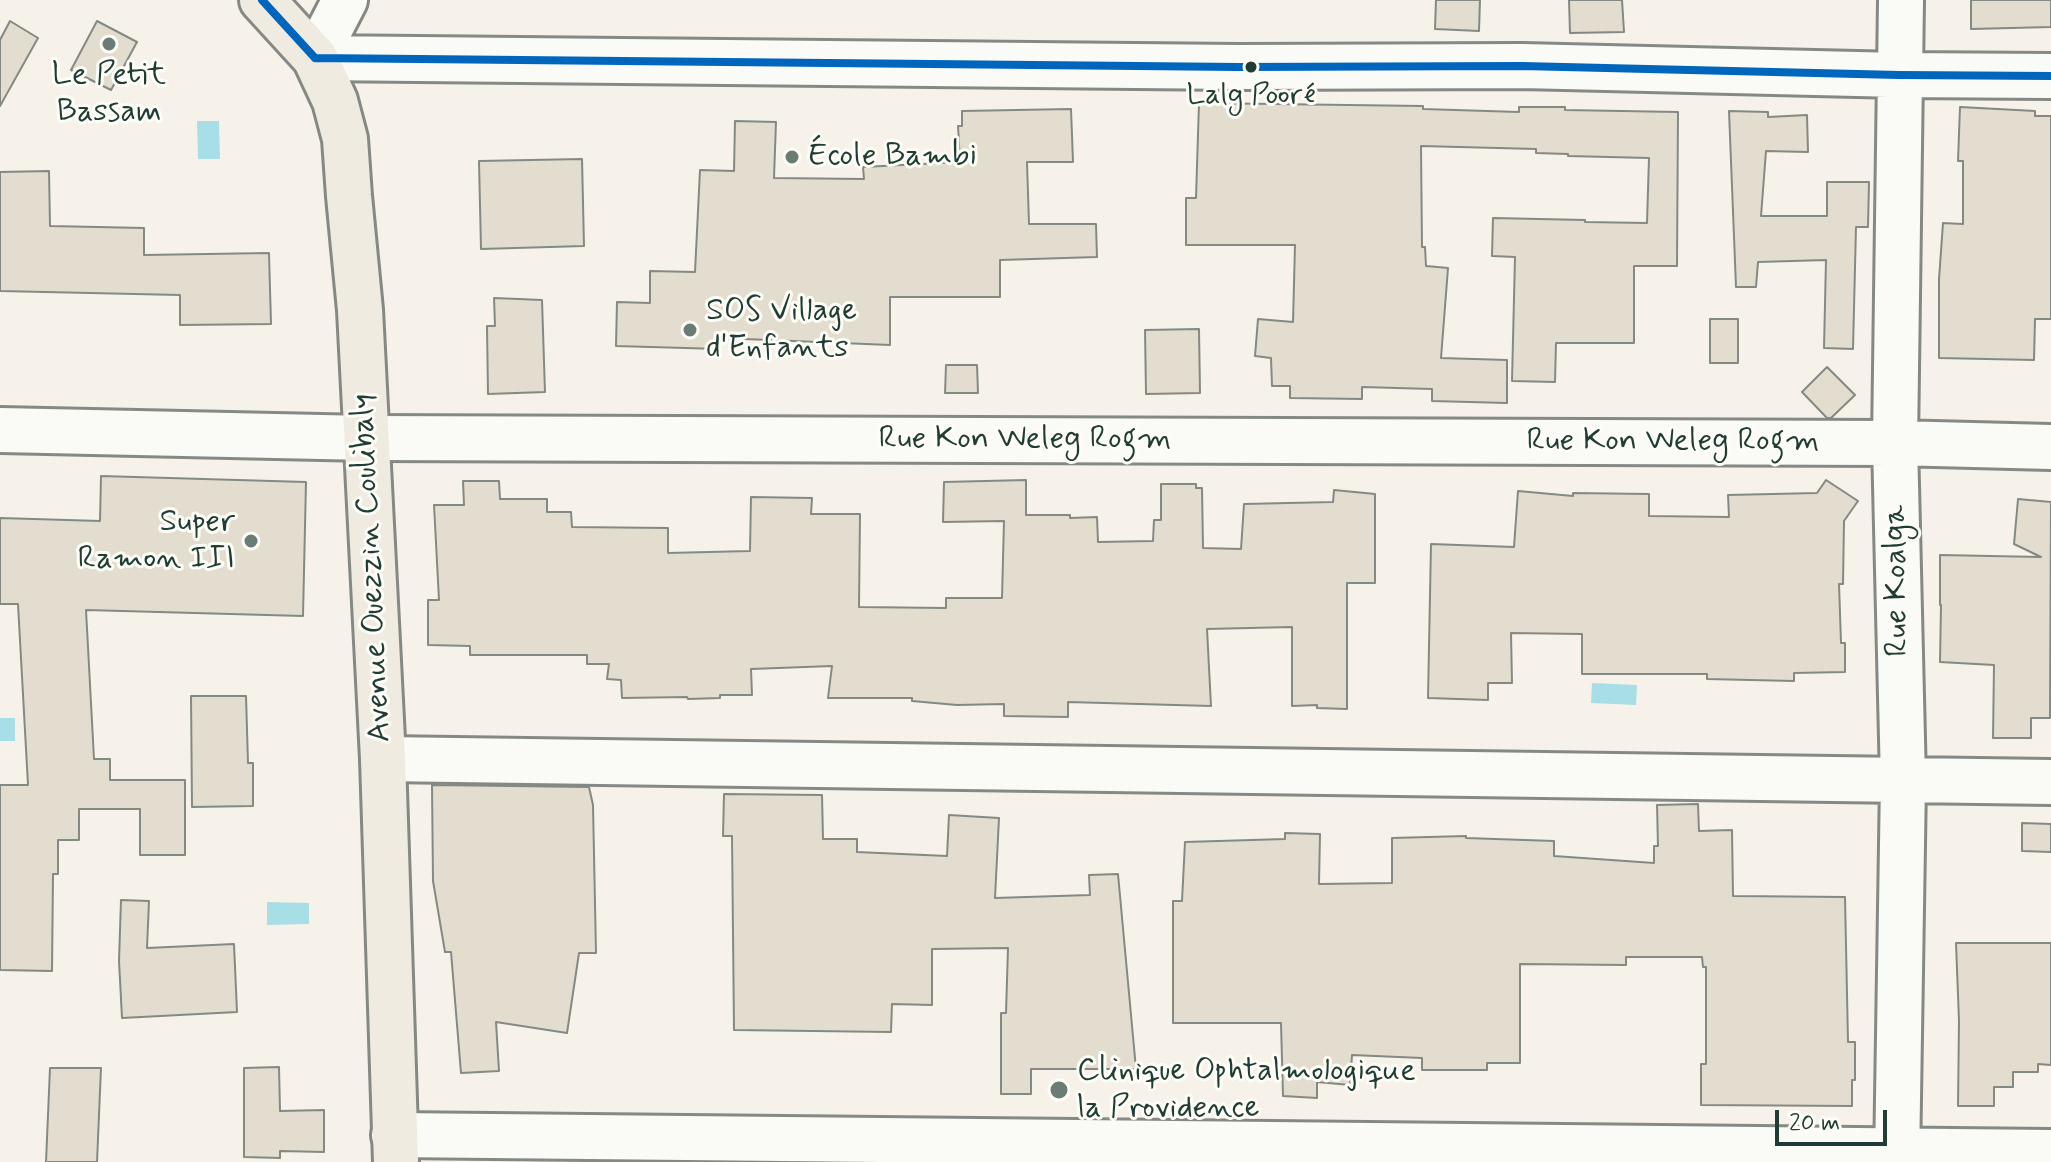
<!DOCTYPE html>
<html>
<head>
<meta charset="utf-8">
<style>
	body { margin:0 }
	#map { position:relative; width:2051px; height:1162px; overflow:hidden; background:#f6f2ea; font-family:Mynerve,sans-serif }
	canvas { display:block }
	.scale { position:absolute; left:1775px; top:1110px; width:112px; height:36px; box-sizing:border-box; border:4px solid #1f3d34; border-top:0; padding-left:10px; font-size:24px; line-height:28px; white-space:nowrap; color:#1f3d34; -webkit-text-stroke:6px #fdfcf7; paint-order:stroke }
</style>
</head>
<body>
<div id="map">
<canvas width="2051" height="1162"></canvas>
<div class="scale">20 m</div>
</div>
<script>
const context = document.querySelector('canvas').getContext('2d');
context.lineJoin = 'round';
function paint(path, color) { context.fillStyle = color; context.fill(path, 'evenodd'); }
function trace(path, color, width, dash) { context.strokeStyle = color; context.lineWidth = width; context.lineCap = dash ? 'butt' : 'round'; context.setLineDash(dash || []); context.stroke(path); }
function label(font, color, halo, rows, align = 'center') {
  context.font = font + ' Mynerve,sans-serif'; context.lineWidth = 6; context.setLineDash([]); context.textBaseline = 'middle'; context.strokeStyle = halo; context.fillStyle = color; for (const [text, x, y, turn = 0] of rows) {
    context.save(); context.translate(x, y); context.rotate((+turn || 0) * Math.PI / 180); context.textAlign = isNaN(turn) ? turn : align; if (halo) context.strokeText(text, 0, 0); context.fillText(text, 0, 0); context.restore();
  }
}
paint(new Path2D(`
	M197,121h22l1,38h-22z
	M1592,683l45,2 -1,20 -45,-2z
	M0,718h15v23h-15z
	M267,902l42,1v21l-42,1z`), '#a8dee6');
const building = new Path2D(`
	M1436,0h44l-1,31 -44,-2z
	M1569,0h53l2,32 -54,1z
	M1971,0h80v27l-80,2z
	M10,21l28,17 -38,68v-66z
	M97,21l40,21 -26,48 -40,-20z
	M1199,103l224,3v3l96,3v-5h46v3l113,2 -1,154h-43v77h-78l-1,39 -43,-1 3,-124 -23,-1 1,-38 92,2v2l62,1 2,-65 -81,-2v-2l-32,-1v-4l-115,-3 1,101h3l1,19 22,2 -7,90 66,2v43l-75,-2v-12l-70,-2v12l-72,-1v-12h-18l-1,-28 -16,-2 3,-37 35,3 2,-77h-109v-47h10z
	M1960,107l75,4v5h16v203h-16l-1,41 -95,-2v-79l4,-56 20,1v-63h-5z
	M1071,109l2,53h-46l2,62h67l1,33 -97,3v37h-110v48l-170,-7v11l-104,-3 1,-44 33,1v-32l45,1 5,-102 34,1 1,-50 41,1 -2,56 90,1 -1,-12 97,-5 -2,-36h4v-15z
	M1729,111l39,1v5l39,-2 1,37 -42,-1 -5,65h66v-34h42l-1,45h-12l-3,122 -29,-1 2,-88 -68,2 -2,25h-20z
	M582,159l2,87 -103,3 -2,-88z
	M49,171l1,55 94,2v27l125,-2 2,71 -91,1v-30l-180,-4v-119z
	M494,298l48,2 3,92 -57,2 -1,-68h8z
	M1710,319h28v44h-28z
	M1199,329l1,64 -54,1 -1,-64z
	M946,365h31l1,28h-33z
	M1827,367l28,28 -24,23h-4l-25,-26z
	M101,476l205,6 -3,134 -217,-6 8,149h16v21h75v75h-45v-46h-61v31h-21v34h-5l-1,97 -52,-1v-185h28l-10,-181h-18v-86l100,3z
	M1026,480v35h44v3l27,-1 1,25 55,-1 1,-21h7v-36h35v4h6l1,60 38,1 3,-45 89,-2 1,-12 41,4v89h-28v126l-30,-1v-3l-25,1v-79l-85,2 4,77 -143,-4v15l-64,-1v-12l-47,1 -45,-4v-3h-84l4,-32 -81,3 1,26h-32v3l-32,1 -1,-2 -65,1 -1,-18 -14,-1 2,-15h-22v-9h-117v-9l-42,-1v-45h11l-5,-95h30l-1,-24h36l1,18h47v13h24l1,15 96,1v25l82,-2 1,-54 61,1 -1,16h49l-1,93 87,1v-10h56l2,-77 -61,1 1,-40z
	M1826,480l32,21 -14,20 -1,63h-4l2,59h4v29l-51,1v8l-87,-2v-5h-125v-40l-71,-1 1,50h-24v17l-60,-2 3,-154 83,3 4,-56 55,5v-3l76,1v22l80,1 -1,-22 89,-2z
	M2018,499l33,3 -1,216h-19v20h-38l1,-73 -54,-3 1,-57h-1v-50l101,2 -27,-13z
	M191,696h55l2,67h5v43l-61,1z
	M432,785l157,2 4,18 3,148h-17l-12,80 -71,-11 3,49 -38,2 -10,-121h-6l-12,-71z
	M724,794l98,1 1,44h34v13l90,4 2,-41 50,3 -4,80 95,-3 -1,-20 29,-1 18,195h-105v25h-30v-81h5l2,-65 -76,1v56l-40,-1 -1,28 -157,-2 -2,-194h-9z
	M1698,804l1,27 33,-1 1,66 112,1 3,145h7v38h-3v26l-151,-1v-41h5v-97h-3l-1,-10h-76v8l-106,-1v99h-33v7h-65v-12l-70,-3 -2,30 -33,-3v16l-34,-2 -2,-73h-108v-122h9l3,-59 100,-3v-6l35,1 -1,50 73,-1v-45l74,-2v2l88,3v15l100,7v-17h4l-1,-41z
	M2022,823l29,1v28l-29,-1z
	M121,900l28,1 -2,47 87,-4 3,68 -115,6 -3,-57z
	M1956,943h95v122l-13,-1v8h-25v15h-19v19h-36l1,-85z
	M279,1067l1,44 44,-1v42l-44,-1v7l-36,-1v-89z
	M50,1068h51l-4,94h-51z`);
paint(building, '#e3ddcf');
trace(building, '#858984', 2);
const minor = new Path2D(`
	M345,0l-30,58 923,9 284,-1 377,9 152,1
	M0,430l367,8 1528,5 156,4
	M383,759l1668,23
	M394,1135l1657,17
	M1897,1162l6,-381 -8,-338 6,-443`);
const major = new Path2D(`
	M262,0l53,58 20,43 10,38 4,57 11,114 23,449 13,403`);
trace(minor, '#858984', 50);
trace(major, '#858984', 50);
trace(minor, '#fafaf7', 44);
trace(major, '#efebe0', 44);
trace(new Path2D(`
	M262,0l53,58
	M315,58l923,9 284,-1 377,9 152,1`), '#0065bd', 8);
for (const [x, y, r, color] of [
	[109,44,8,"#6a7c74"],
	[1251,67,7,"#1f3d34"],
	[792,157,8,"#6a7c74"],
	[690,330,8,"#6a7c74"],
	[251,541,8,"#6a7c74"],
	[1059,1090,10,"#6a7c74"]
]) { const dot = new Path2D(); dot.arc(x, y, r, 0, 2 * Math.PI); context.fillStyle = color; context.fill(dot); trace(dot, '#fdfcf7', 3); }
label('30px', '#1f3d34', '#fdfcf7', [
	["Lalg Pooré",1251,97]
]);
label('32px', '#1f3d34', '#fdfcf7', [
	["Le Petit",109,76,"center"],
	["Bassam",109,113,"center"],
	["École Bambi",808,157],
	["SOS Village",706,312],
	["d'Enfants",706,349],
	["Super",235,523,"right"],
	["Ramon III",235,560,"right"],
	["Clinique Ophtalmologique",1077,1072],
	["la Providence",1077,1109]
], 'left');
label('32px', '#1f3d34', '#fdfcf7', [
	["Rue Kon Weleg Rogm",1025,440],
	["Rue Kon Weleg Rogm",1673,442],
	["Avenue Ouezzin Coulibaly",373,568,-93],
	["Rue Koalga",1898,581,-91]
]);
</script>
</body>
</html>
